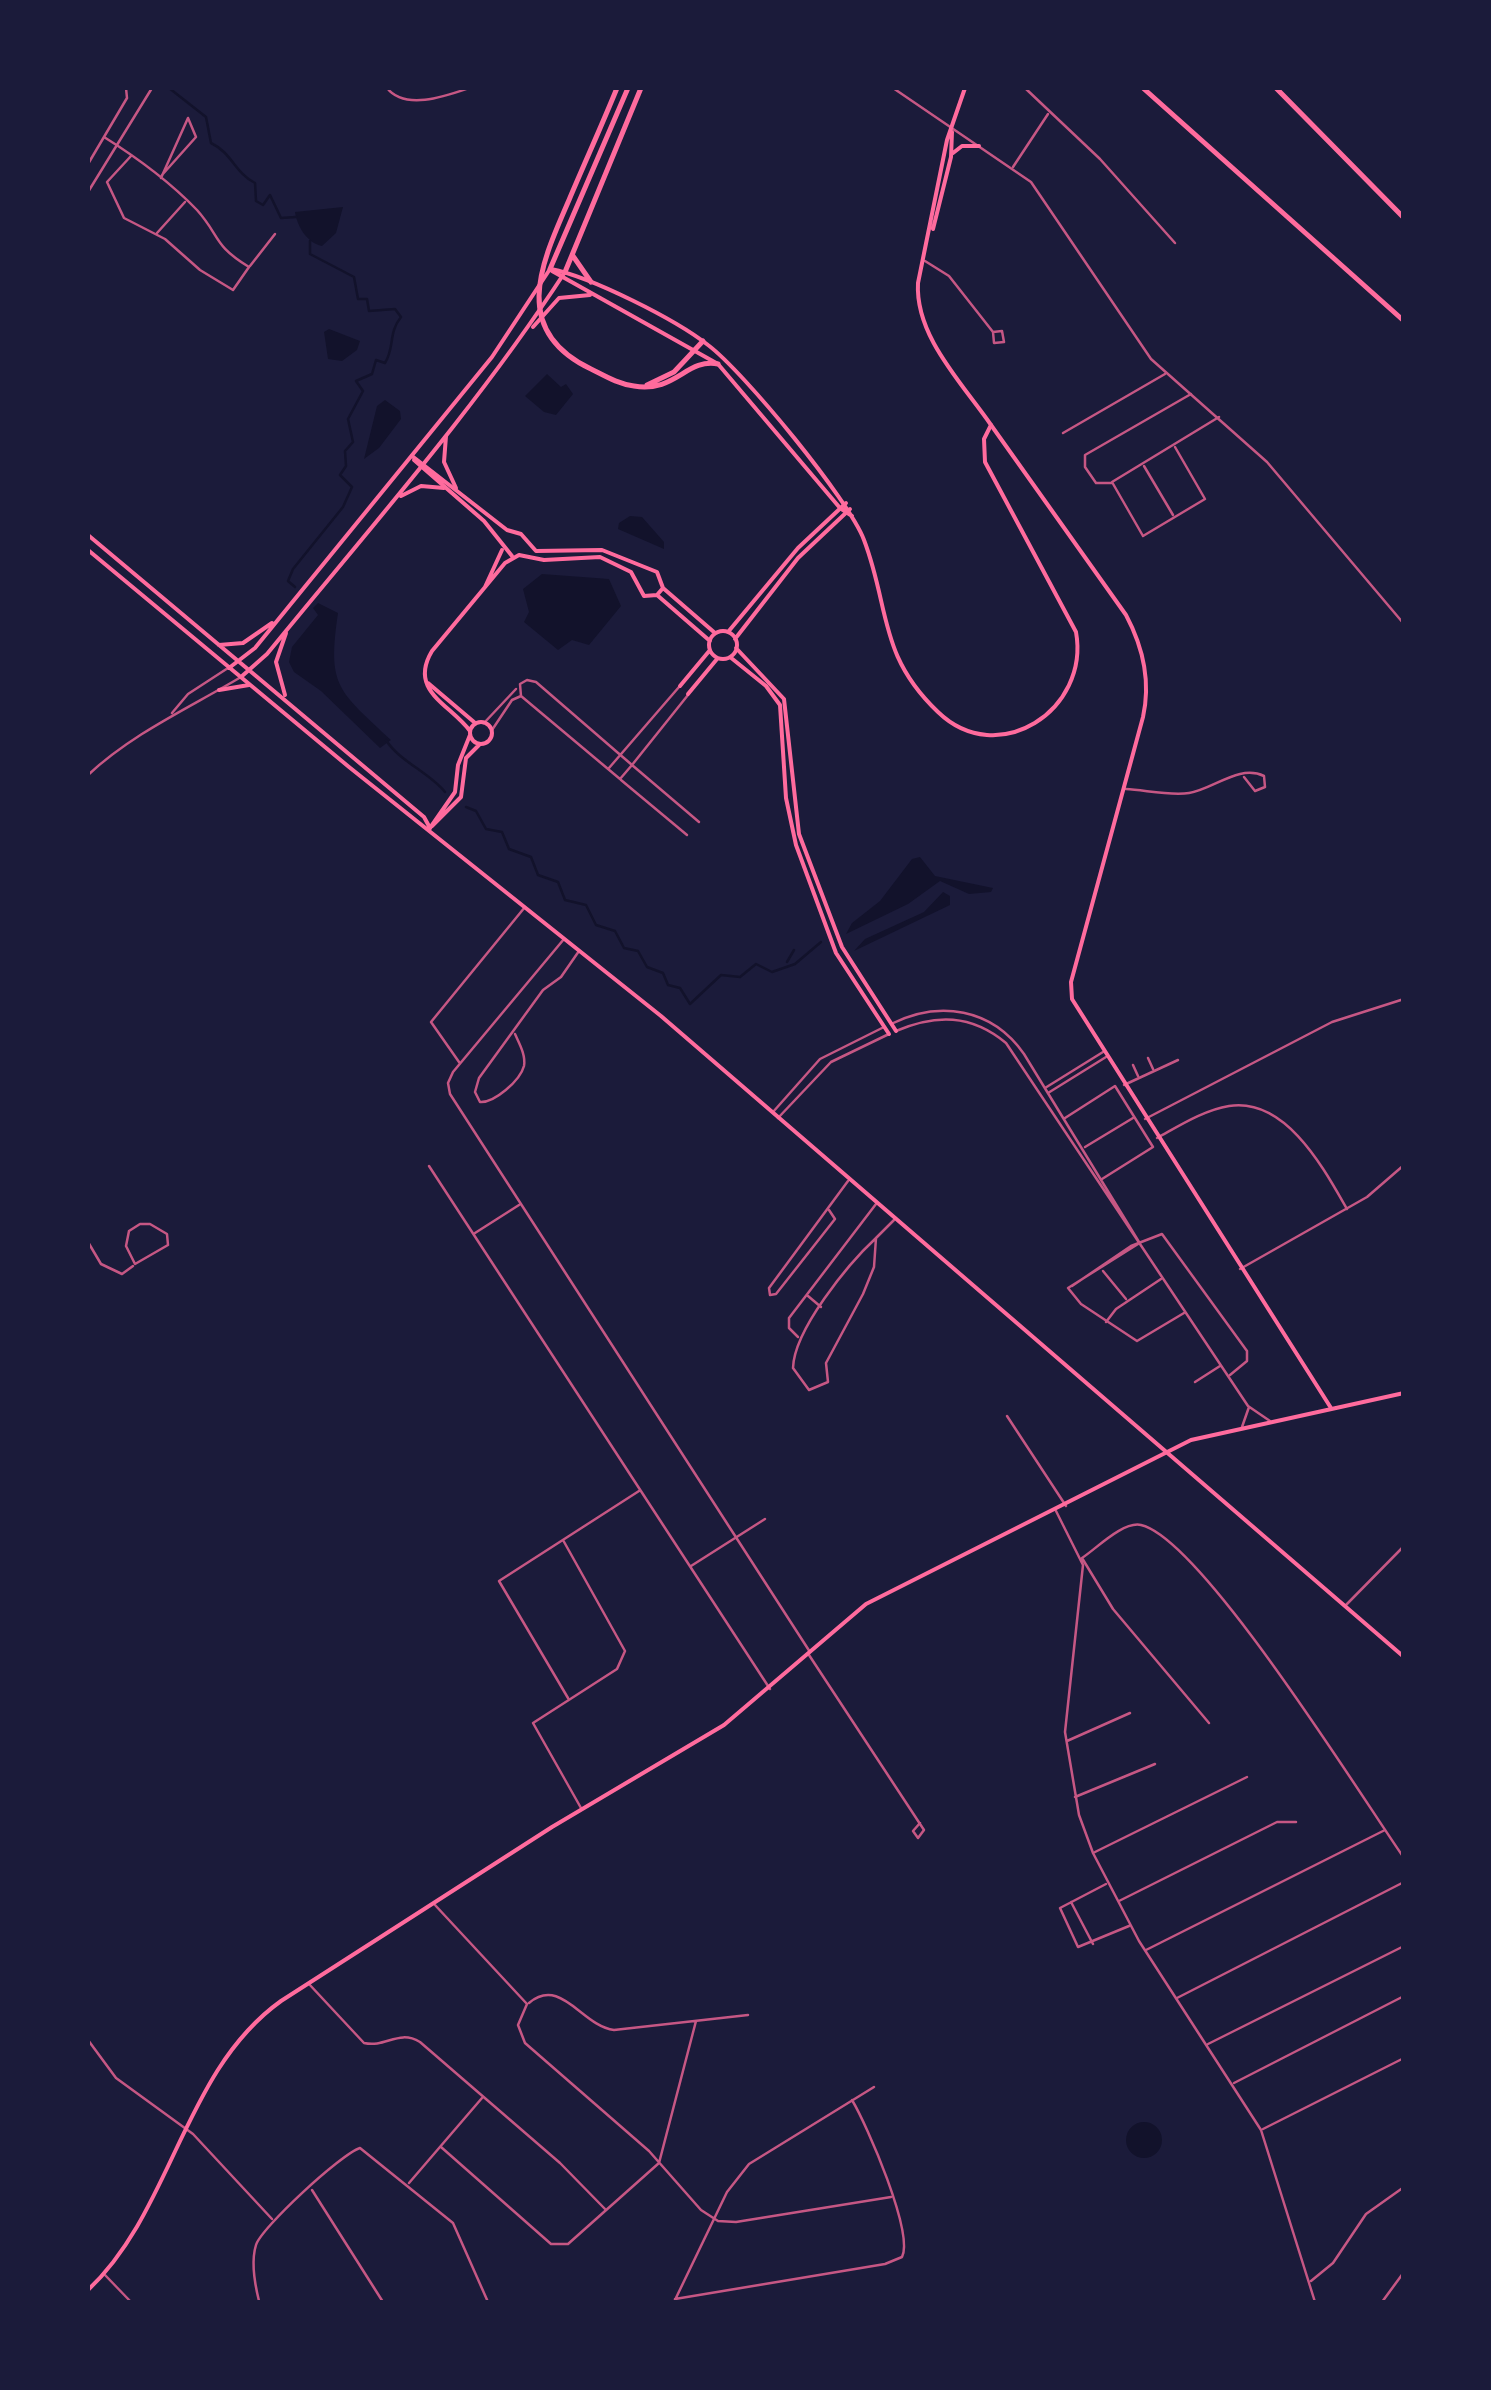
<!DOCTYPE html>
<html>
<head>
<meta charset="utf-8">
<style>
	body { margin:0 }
	#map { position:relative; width:1491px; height:2390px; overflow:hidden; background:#1b1b3a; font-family:"Public Sans",sans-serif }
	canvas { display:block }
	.frame { position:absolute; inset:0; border:90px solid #1b1b3a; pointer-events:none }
</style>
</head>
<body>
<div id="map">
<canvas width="1491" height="2390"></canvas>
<div class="frame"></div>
</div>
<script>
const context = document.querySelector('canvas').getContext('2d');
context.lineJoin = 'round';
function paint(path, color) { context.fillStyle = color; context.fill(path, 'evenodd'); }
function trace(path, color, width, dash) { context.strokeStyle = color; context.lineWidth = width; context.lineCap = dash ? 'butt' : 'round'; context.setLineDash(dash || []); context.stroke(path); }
paint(new Path2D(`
	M343,207l-7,26 -14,13c-15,-3 -25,-20 -27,-34z
	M329,329l31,12 -3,9 -15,11 -14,-2 -4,-27z
	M547,374l14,13 5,-3 7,10 -17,21 -12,-3 -19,-16z
	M385,400l15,11 1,8 -22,29 -15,11 13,-53z
	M630,516l12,1 22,25v7l-46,-20 1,-6z
	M542,574l67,5 12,27 -32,39 -17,-5 -14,10 -34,-28 5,-10 -6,-23z
	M318,603l20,10c-11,74 0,77 53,127l-11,8 -59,-57 -27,-19 -5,-10 3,-15 26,-32 -5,-7z
	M920,857l15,19 58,12 -2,4 -22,2 -29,-13 -32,23 -62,30 6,-11 28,-22 32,-42z
	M943,892l7,4v9l-96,46 11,-12 59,-27z
	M1126 2140a18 18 0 1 1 36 0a18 18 0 1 1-36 0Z`), '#12122b');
trace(new Path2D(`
	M169,88l37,29 5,26c21,10 24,30 44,40l1,18 7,4 7,-10 11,23 15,-1
	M295,587l-7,-6 5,-12 50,-62 9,-20 -12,-12 6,-9 -1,-15 8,-9 -5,-23 15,-28 -7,-10 16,-7 4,-14 9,3c10,-16 3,-30 16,-46l-6,-8 -26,2 -2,-12h-9l-4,-22 -44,-23v-13
	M386,740c13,21 44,33 59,52
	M466,807l10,4 10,18 16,3 7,17 22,8 7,18 20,7 7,18 21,5 10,20 19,6 9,17 14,3 9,16 16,6 5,12 12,3 10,16 31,-29 19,2 16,-13 16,8 23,-8 26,-22
	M787,962l7,-12`), '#12122b', 2.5);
trace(new Path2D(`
	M387,88c18,23 59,8 82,0
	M1025,88l75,71 75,84
	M104,137c32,20 67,46 93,73 24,27 15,34 52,57l-16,23 -33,-20 -35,-31 -41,-21 -17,-36 24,-26
	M88,164l39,-66 -1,-10
	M1013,167l35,-53
	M161,178l27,-60 8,19 -34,38
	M157,233l28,-31
	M925,261l24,15 44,56 1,11 10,-1 -2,-11 -9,1
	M250,266l25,-32
	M1063,433l102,-59
	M1175,447l30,52 -62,37 -31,-54 107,-65
	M1144,466l29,49
	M1111,483h-15l-11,-16v-12l106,-61
	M1126,789c19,1 44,7 63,4 25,-4 50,-29 75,-17l1,11 -10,4 -11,-14
	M564,939l-111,133 -5,11 2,11 360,558
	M891,1024c48,-24 101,-16 133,30l115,188
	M896,1031c40,-17 75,-17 110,12l242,363 22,15
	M515,1034c4,9 11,21 9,32 -4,15 -30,37 -44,36l-5,-10 4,-14 64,-88 18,-13 18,-26
	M1148,1058l5,11
	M459,1062l-28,-40 94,-115
	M1133,1065l5,11
	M1124,1085l54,-25
	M1045,1088l58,-36
	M1048,1093l58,-36
	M773,1112l47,-53 64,-32
	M778,1118l53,-56 58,-28
	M1065,1118l50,-32 38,61 -51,32
	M1145,1119l187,-97 72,-23
	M1157,1138c22,-12 47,-28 72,-32 57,-9 95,63 118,103
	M1085,1147l48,-29
	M429,1166l341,523
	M829,1210l6,9 -59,75 -6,1 -1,-7 79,-107
	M150,1224l17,10 1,11 -33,19 -9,-18 3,-15 11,-7z
	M475,1233l44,-28
	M876,1238c-28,26 -82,92 -83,130l16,22 19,-8 -2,-19 37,-69 11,-27 2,-29 18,-18
	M88,1242l13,22 21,10 11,-8
	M1138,1244l-70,44 13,16 56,37 47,-28
	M1240,1269l127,-72 37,-32
	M1103,1271l23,28
	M1072,1286l59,-40 31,-12 85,117v10l-17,14
	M808,1296l13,11
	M1106,1322l10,-13 45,-30
	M798,1337l-9,-9v-10l87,-114
	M1195,1382l25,-16
	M1007,1416l59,90
	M1242,1427l7,-20
	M1056,1511l27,54 -18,167 14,83 14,38 46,88 122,189 54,172
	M563,1540l62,111 -8,18 -84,54 48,85
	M691,1566l74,-47
	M1346,1605l58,-59
	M809,1655l115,175 -6,8 -5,-7 7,-8
	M568,1698l-69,-117 140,-90
	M1209,1723l-96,-114 -31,-51c14,-9 41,-37 59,-33 61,14 221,273 263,333
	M1067,1741l63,-28
	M1075,1797l80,-33
	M1095,1852l152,-75
	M1106,1884l-46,24 18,39 51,-21
	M1119,1901l158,-79h19
	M1071,1902l22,42
	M435,1905l92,99 -9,21 7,18 124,108 52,59 17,11 18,1 155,-25
	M1146,1950l239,-120
	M309,1984l55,59c22,5 34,-14 56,-1l140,121 46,47
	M1177,1998l227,-116
	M529,2003c32,-27 53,23 85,27l134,-15
	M1208,2044l196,-98
	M1234,2083l170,-87
	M1263,2129l141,-71
	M441,2147l110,97h17l91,-81 37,-142
	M409,2183l73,-85
	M312,2190l71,112
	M105,2275l26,27
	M1311,2281l22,-18 33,-49 38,-27
	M675,2299l210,-35 17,-7c12,-24 -35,-132 -50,-157
	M259,2301c-4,-16 -8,-40 -3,-56 5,-17 85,-91 104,-97l93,75 35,79
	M255,2302h15
	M674,2302l53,-110 22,-28 125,-77
	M1382,2302l22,-30`), '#c65784', 2.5);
trace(new Path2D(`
	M893,88l138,94 120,177 116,103 137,162
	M88,192l64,-104
	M688,695l-56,70 67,57
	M172,713l16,-19 40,-26
	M484,723l32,-34
	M492,730l20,-30 9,-4 99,83 12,-14 -96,-83 -9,-2 -7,4 1,12
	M609,768l70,-81
	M88,775c45,-42 101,-67 153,-98
	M621,780l66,55
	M88,2040l28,38 77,56 79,85`), '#c65784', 2.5);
trace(new Path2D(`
	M991,425l135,190c17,32 25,66 17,102l-72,265 1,17 259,409
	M412,456l95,74 14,4 15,17 66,-1 55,22 6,16 52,45
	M414,460l70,61 28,35
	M485,587l17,-37
	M657,595l53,46
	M709 645a14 14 0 1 1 28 0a14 14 0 1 1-28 0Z
	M728,632l70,-84 48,-45
	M735,639l63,-81 52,-49
	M736,648l48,51 15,135 43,113 54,84
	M730,657l36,29 14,19 6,93 10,47 40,108 53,81
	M428,683l46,39
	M680,686l30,-36
	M688,694l29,-35
	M470 733a11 11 0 1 1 22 0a11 11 0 1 1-22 0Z
	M470,731c-20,-27 -62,-40 -38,-80l73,-88 14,-8 25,5 56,-3 31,15 13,24 13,-1 6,-7
	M432,826l29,-29 5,-39 13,-13
	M430,828l25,-36 3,-27 12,-30
	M88,2290c85,-80 95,-219 193,-289l271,-174 172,-102 142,-121 325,-164 213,-47`), '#ff6b9d', 4);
trace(new Path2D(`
	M953,153l9,-7h17
	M933,229l18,-72 1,-25
	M551,269c40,8 124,50 157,76 36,27 141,155 156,195 26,68 14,115 74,172 60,58 152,-2 138,-80l-91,-170 -1,-23 7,-14c-29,-42 -76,-89 -73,-142l29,-143 18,-52
	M552,271l166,93 122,144 12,8
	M533,327l26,-29 31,-3
	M446,436l-2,26 12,26
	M401,496l20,-10 23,2
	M88,535l336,282 6,11
	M88,550l261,217 312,249 743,641
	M219,645l24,-2 29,-20
	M229,668l26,-20 237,-291 58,-88
	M241,677l26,-23c102,-125 210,-247 298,-382
	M219,690l30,-5
	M285,695l-9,-33 10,-29`), '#ff6b9d', 4);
trace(new Path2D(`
	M617,88c-15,37 -32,74 -48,112 -27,62 -60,130 22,169 14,7 27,15 43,17 42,7 52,-28 84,-22
	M1143,88l261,233
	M1276,88l128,130
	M573,256l18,26
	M550,269l78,-181
	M565,272l76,-184
	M647,385l27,-13 29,-31`), '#ff6b9d', 5);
</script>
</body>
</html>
